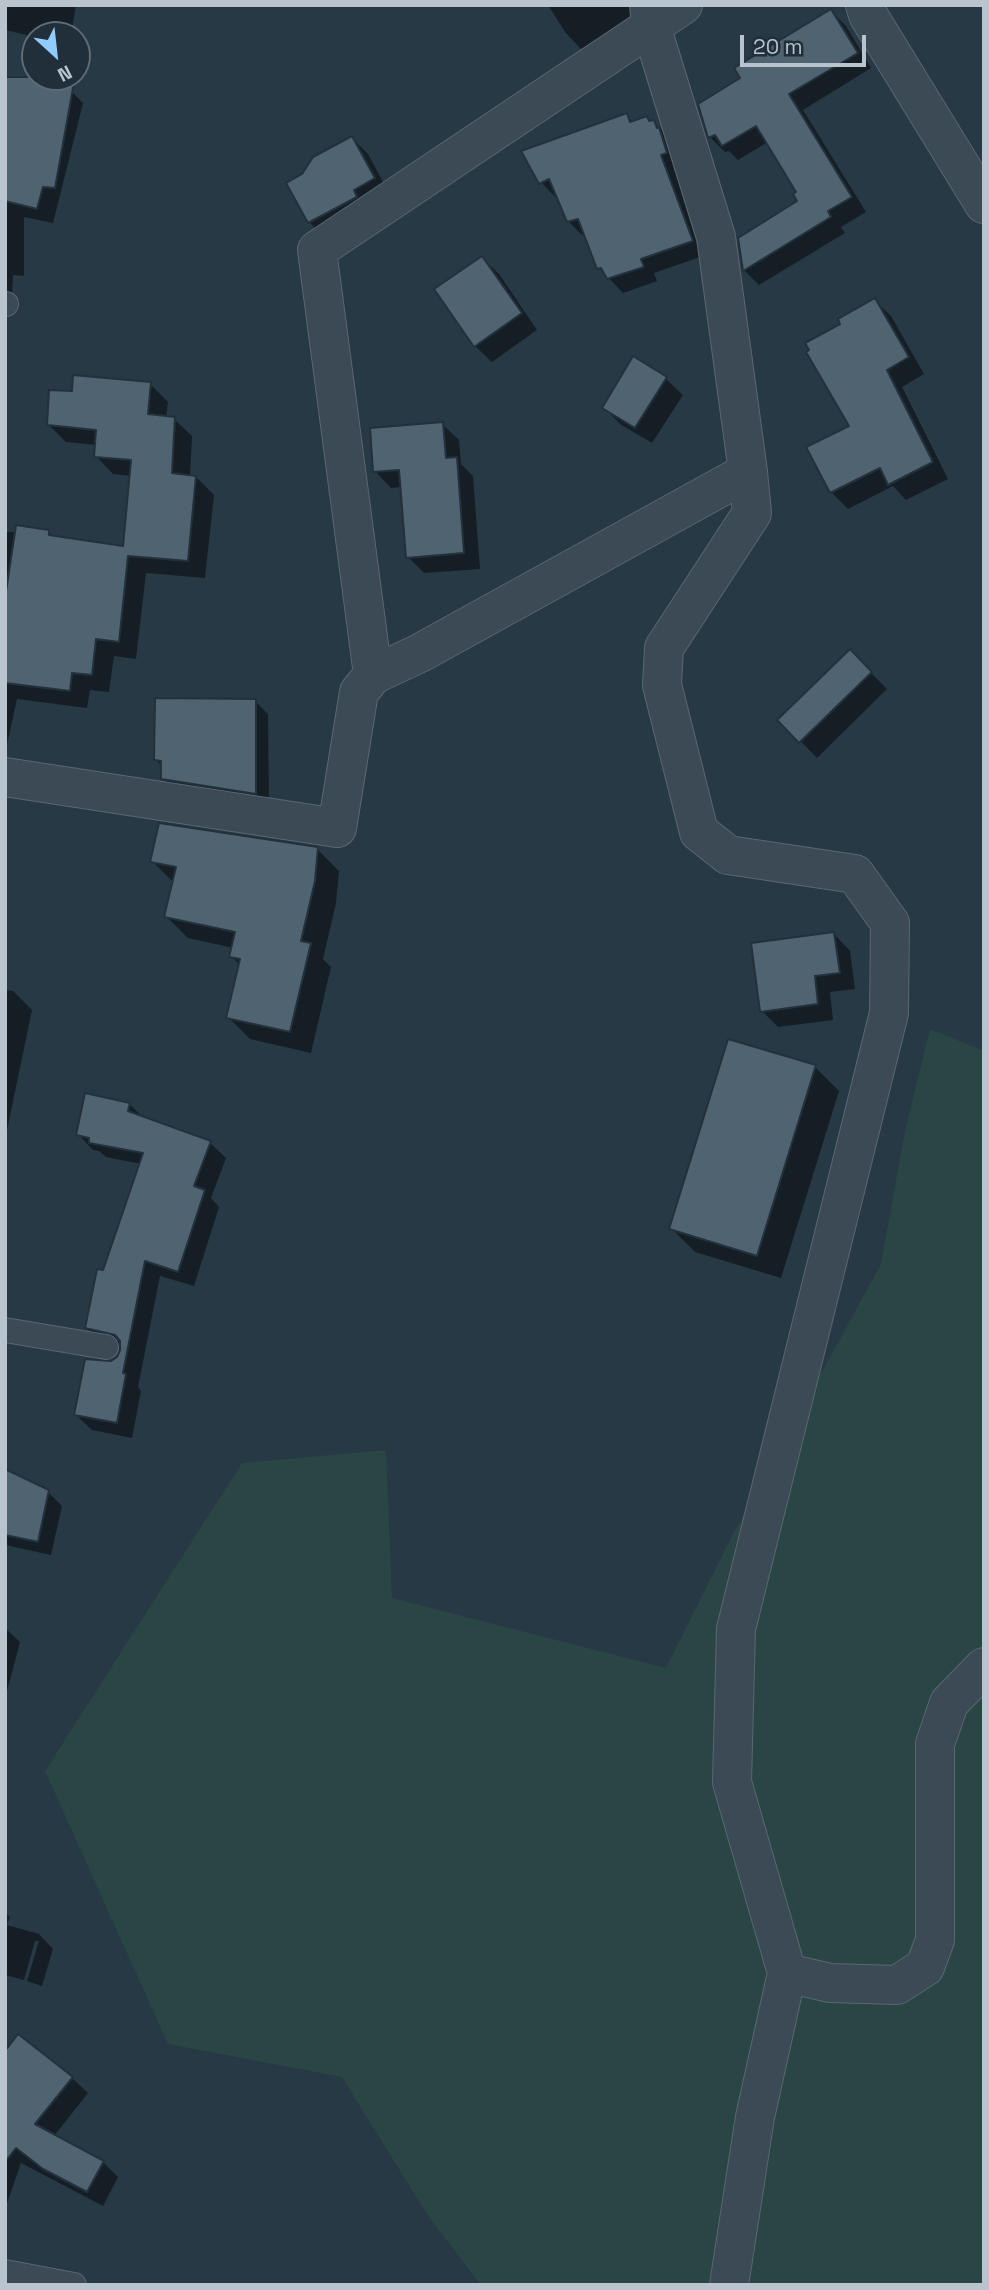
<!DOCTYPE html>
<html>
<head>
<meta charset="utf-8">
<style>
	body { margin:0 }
	#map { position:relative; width:989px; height:2290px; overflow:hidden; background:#273945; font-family:"Space Grotesk",sans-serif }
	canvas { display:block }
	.frame { position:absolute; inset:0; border:7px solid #b9c4ce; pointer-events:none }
	.north { position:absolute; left:21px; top:21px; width:70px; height:70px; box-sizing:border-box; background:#202f3a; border:2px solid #5d6b75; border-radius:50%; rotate:153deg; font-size:19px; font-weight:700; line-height:28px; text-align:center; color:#b9c4ce }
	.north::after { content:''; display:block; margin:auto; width:24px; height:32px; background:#90ccfb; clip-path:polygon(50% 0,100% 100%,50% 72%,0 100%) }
	.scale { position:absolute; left:740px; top:35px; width:126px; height:32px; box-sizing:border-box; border:4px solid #b9c4ce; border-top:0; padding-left:9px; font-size:21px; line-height:24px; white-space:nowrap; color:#b9c4ce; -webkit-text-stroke:5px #202f3a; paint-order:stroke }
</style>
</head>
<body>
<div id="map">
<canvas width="989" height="2290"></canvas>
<div class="frame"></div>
<div class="north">N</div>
<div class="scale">20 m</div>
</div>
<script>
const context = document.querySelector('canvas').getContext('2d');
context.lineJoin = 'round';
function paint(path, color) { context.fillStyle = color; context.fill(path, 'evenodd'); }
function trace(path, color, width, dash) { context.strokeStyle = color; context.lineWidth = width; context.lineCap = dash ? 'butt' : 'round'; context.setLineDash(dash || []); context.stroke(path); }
paint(new Path2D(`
	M930,1029l54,22v1234h-503l-53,-69 -86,-139 -174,-33 -123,-273 197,-308 144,-13 6,148 274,70 66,-132 149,-272 24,-133z`), '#294644');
paint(new Path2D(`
	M5,5h71l-5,30h-36v2l-30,-7z
	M548,5h103l-58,50 -9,-8 -3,2 -16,-17z
	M831,11l15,15 25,42 -68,42 63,102 -25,15 4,6 -86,52 -15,-15 -4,-31 60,-38 -1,-9 -31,-50 -30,18 -9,-9 -4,1 -15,-15 32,-58z
	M5,85l62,2 16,16 -30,120 -29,-6v59l-11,-1 -1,19h-7z
	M626,115l8,8 13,-5 4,5 3,-1 14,14 12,31 -6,2 32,86 -52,18 3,8 -34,12 -24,-25 -13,-34 -4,1 -14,-14 -11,-26 -2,2 -14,-15z
	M352,138l16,16 22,41 -64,44 -17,-17 -5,-46z
	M482,258l17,16 38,56 -45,32 -17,-16z
	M874,300l17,16 33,58 -22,13 46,92 -42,21 -13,-14 -45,23 -17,-17 20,-65 -8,-103z
	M634,359l32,20 17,16 -31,48 -32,-19 -16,-17z
	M150,384l18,18 -2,16 8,1 18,17 -2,41h6l18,18 -9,83 -59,-5 -10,86 -22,-3 -5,36 -19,-2 -3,18 -70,-9 -12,55v-222h44l5,5 70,11 7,-72 -18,-2 -17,-18 1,-11 -31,-3 -18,-18 25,-31z
	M442,424l17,16 2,24 12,12 7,93 -56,4 -16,-16 -6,-70 -11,1 -16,-17z
	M850,652l37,37 -70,69 -37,-38z
	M255,701l13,13 1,92 -93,-14 -14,-14 1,-11 -7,-7z
	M317,849l22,22 -3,32 -13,56 8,8 -20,86 -61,-14 -22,-22 12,-52 -9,-9 2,-8 -45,-10 -22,-22 8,-33 -22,-22z
	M834,934l16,17 5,38 -25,3 3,28 -55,7 -16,-16z
	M5,990l8,1 19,19 -26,125z
	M815,1067l24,24 -58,187 -86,-26 -24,-24z
	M129,1104l15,14 66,25 16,15 -15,40 8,9 -25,79 -34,-10 -22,111 3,4 -9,47 -40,-8 -16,-15 35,-52 8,-6 4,-9 -21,-5 -15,-15 54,-164 -35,-7 -7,-6 -6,-1 -15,-16z
	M5,1471l43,21 14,14 -11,49 -46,-10z
	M5,1628l15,14 -15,57z
	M5,1912l5,5 -3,8 32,9 14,15 -11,37 -15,-5 12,-40h-4l-11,39 -19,-5z
	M5,2054l67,24 16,15 -34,43 49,26 15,15 -15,29 -82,-43 -16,46z`), '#0007');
const building = new Path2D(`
	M831,9l27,44 -69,41 63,103 -24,14 3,6 -88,54 -5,-33 59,-37 -4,-7 3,-2 -40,-66 -34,20 -7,-11 -7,3 -10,-34 42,-26 -6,-10z
	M5,77h70l-20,111 -12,-1 -6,22 -32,-8z
	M627,113l3,9 17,-6 2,5 5,-1 3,8 2,-1 8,26 -6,2 32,86 -52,18 3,8 -37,12 -6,-11 -4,1 -19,-50 -11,3 -18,-43 -10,5 -18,-33z
	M352,136l23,42 -21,12 3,7 -49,26 -22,-40 16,-9 11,-17z
	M482,256l40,57 -48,34 -40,-58z
	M875,298l34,59 -22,13 46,92 -45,23 -8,-17 -50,25 -24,-46 43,-21 -43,-74 3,-2 -4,-7 35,-19 -2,-5z
	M633,356l34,21 -32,51 -33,-20z
	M73,375l78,7 -3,32 27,3 -3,56 24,3 -8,85 -60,-5 -9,86 -23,-3 -4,36 -20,-2 -2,18 -65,-8v-85l11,-73 33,5v5l74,11 8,-86 -37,-3 2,-27 -49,-5 2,-35 23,1z
	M443,422l3,36 11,-1 7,96 -58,5 -7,-88 -26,2 -3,-44z
	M850,649l22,23 -73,71 -22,-23z
	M155,698l101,1v95l-95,-15v-18l-7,-1z
	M159,823l159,24 -3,34 -14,60 10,2 -21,89 -64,-14 14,-59 -11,-2 6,-25 -71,-15 12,-50 -26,-5z
	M834,932l6,41 -25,3 3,28 -58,8 -9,-69z
	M728,1039l88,26 -59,191 -88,-27z
	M85,1093l45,10 -2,8 83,30 -17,45 11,4 -27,82 -33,-11 -22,112 3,1 -9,49 -43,-8 11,-56 26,2 6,-4 3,-7v-9l-5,-6 -30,-7 12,-59 6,1 40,-117 -54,-10v-5l-13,-3z
	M5,1469l44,21 -11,52 -33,-7z
	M18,2034l55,43 -38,47 69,37 -17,31 -44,-23 -27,-21 -11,14v-111z`);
paint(building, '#506370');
trace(building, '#22313c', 2);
const lane = new Path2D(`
	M5,304h1
	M5,1330l101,17
	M5,2272l69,13`);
const street = new Path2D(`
	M649,5l2,21 65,211 32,235 4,41 -88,135 -2,37 37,147 29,23 127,19 35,49 -1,90 -153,616 -4,153 55,191 -32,144 -26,168
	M865,5l3,10 116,189
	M373,675l-56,-425 366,-245
	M5,777l332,51 22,-136 14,-17 47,-22 328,-181
	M787,1973l43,10 67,2 28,-18 10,-27v-196l14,-41 35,-36`);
trace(lane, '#5a6772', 26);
trace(street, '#5a6772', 40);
trace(lane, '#3b4a54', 24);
trace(street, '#3b4a54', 38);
</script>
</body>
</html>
